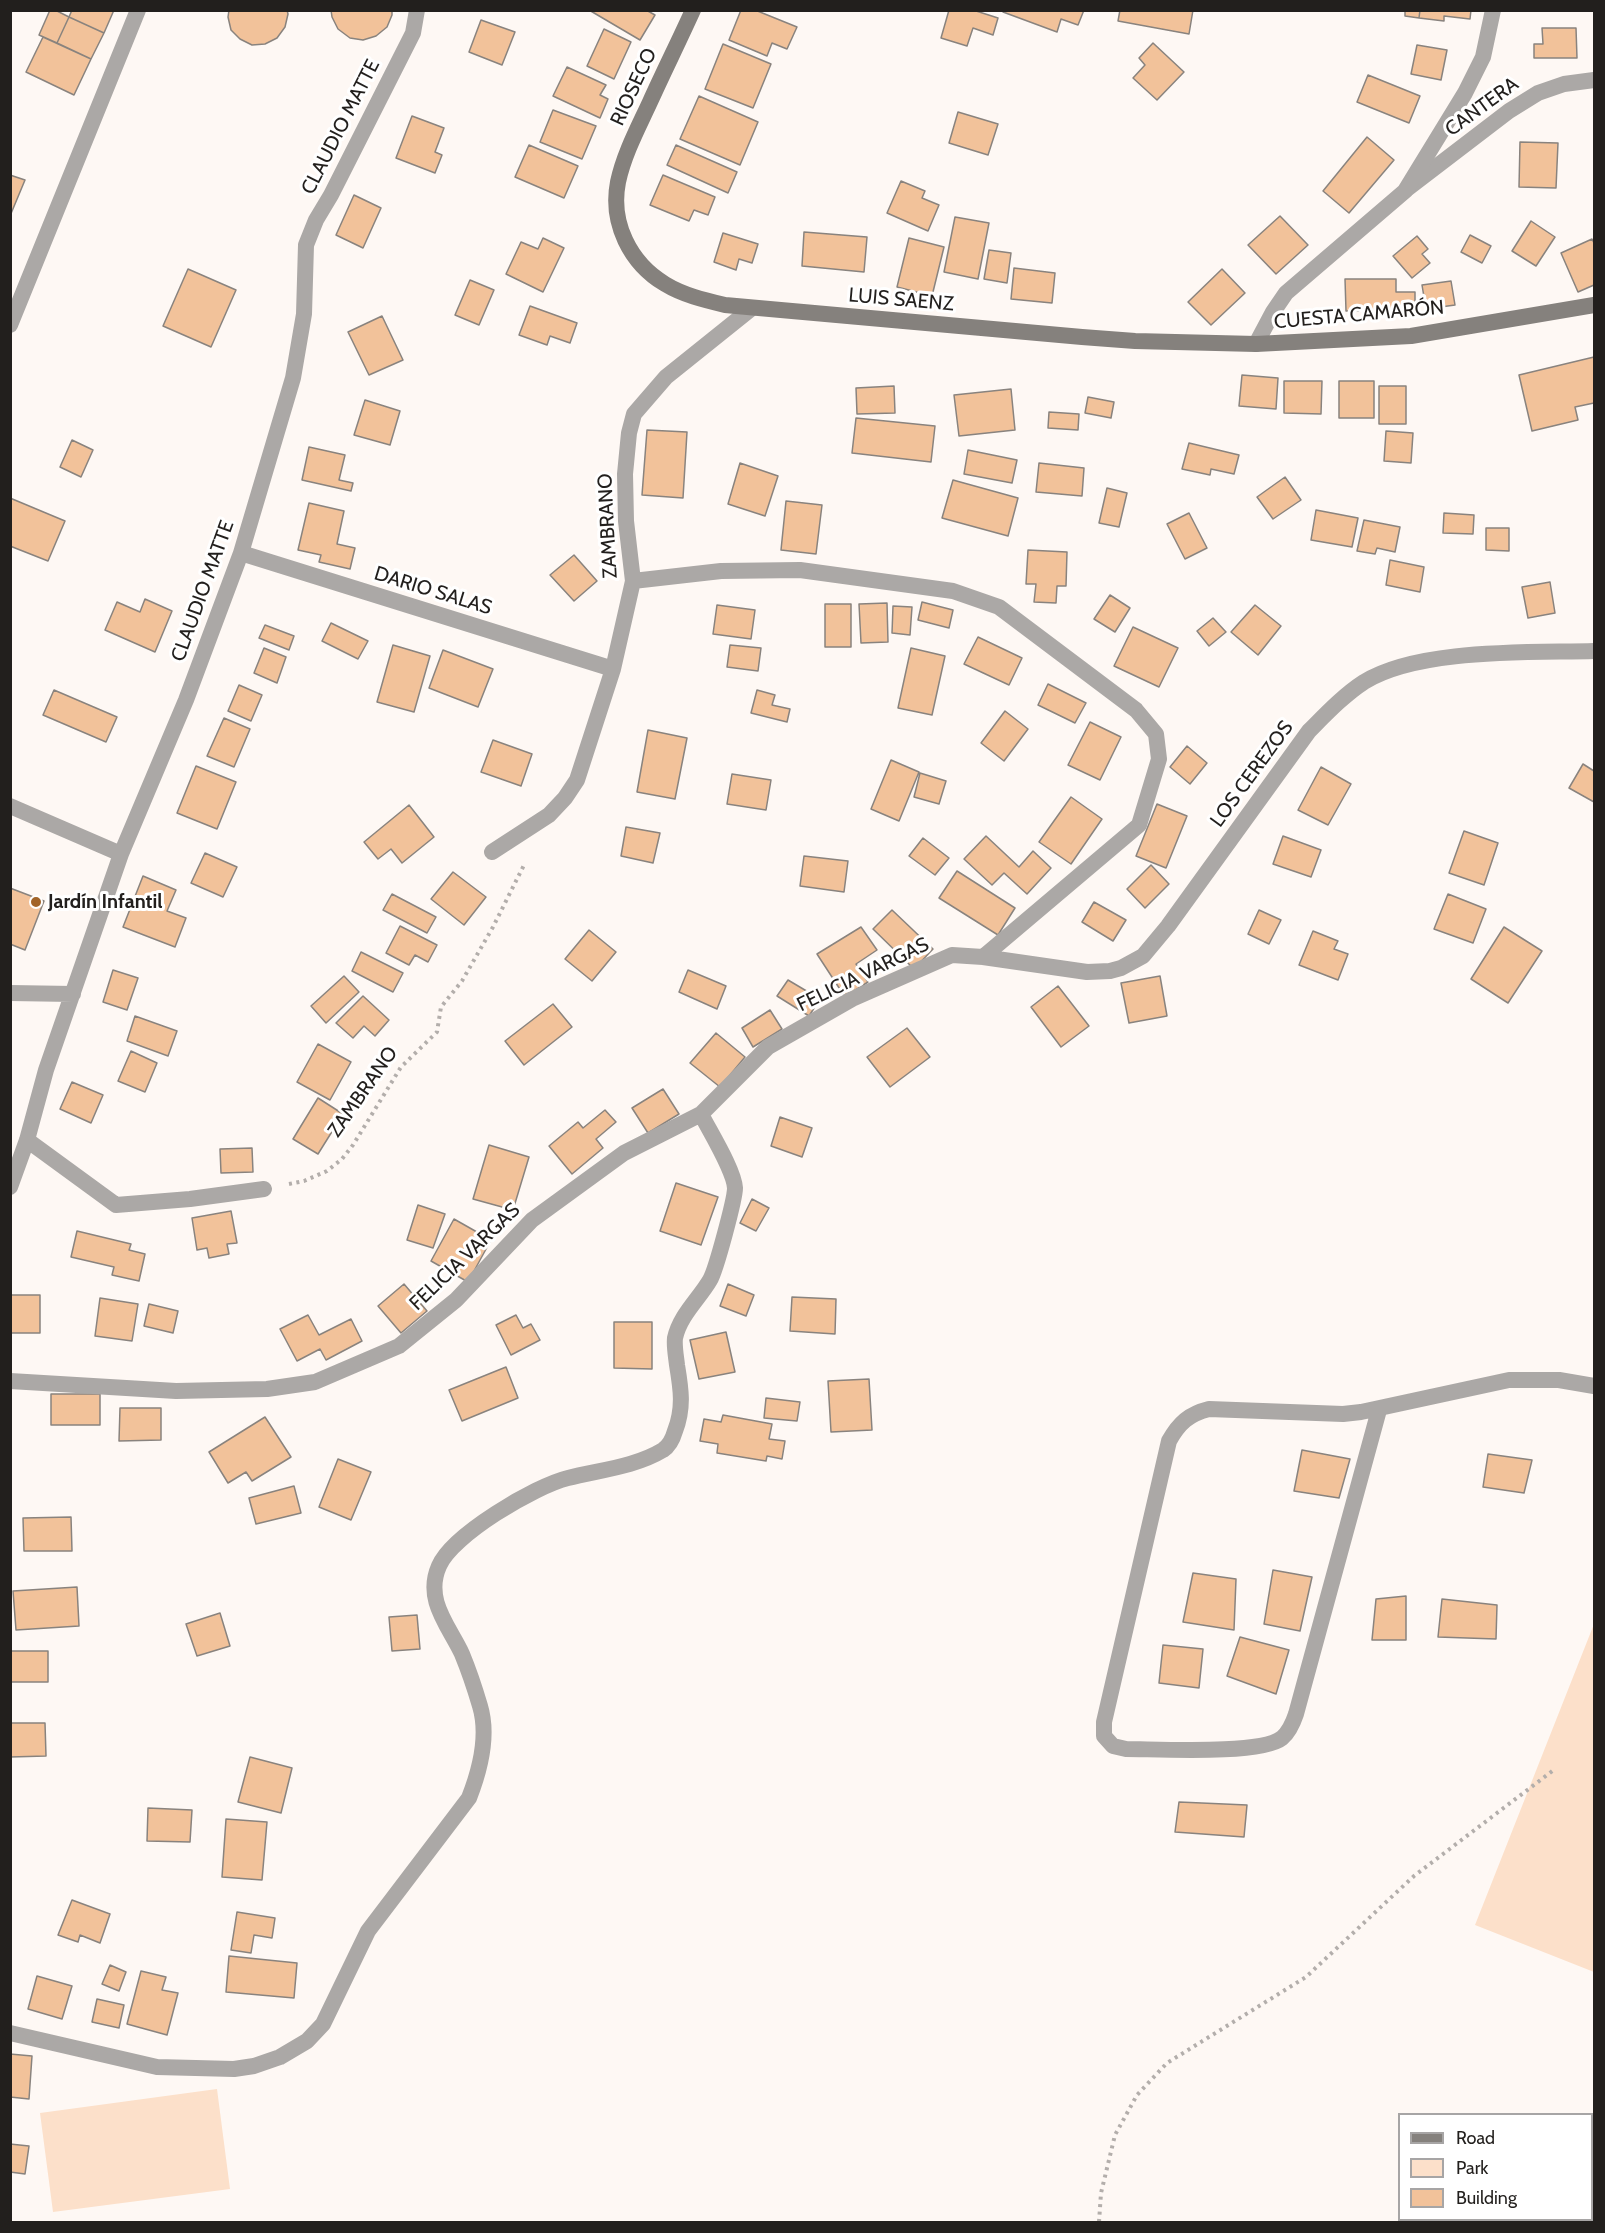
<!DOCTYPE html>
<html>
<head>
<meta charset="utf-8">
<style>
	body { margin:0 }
	#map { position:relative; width:1605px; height:2233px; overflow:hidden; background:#fef8f4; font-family:Cabin,sans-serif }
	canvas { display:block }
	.frame { position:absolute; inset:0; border:12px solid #221f1d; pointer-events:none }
	.legend { position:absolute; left:1398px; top:2113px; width:195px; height:108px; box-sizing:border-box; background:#fff; border:2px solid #a7a5a5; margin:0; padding:8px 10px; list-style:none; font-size:18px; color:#221f1d }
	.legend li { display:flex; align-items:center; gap:12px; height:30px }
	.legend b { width:30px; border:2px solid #a7a5a5 }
</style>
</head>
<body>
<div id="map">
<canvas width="1605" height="2233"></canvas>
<div class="frame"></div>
<ul class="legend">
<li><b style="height:8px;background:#85817d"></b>Road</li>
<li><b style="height:16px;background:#fce0ca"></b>Park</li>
<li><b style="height:16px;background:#f2c29a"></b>Building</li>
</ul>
</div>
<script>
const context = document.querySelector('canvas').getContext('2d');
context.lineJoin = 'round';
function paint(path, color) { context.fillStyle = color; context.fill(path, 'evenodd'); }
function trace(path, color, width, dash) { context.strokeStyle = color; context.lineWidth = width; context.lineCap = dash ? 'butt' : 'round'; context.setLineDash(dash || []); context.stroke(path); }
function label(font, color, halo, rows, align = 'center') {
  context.font = font + ' Cabin,sans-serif'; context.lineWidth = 6; context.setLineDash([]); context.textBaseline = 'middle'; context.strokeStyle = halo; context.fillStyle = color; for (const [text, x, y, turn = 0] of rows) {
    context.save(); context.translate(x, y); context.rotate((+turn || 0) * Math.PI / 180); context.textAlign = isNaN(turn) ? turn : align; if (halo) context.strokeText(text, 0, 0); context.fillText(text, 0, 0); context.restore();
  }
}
paint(new Path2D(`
	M1594,1624v348l-119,-47z
	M217,2089l13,100 -177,23 -13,-99z`), '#fce0ca');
const building = new Path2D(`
	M50,10h5l14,7 -12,26 -18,-8z
	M72,10h42l-10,23 -35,-16z
	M229,10h58l1,4 -3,13 -8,11 -12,6 -13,1 -12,-6 -9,-9 -3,-13z
	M331,10h61v5l-5,12 -11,9 -13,4 -13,-2 -12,-9 -6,-12z
	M589,10h57l9,5 -15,25z
	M741,10h14l42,17 -10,22 -15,-6 -5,13 -38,-16z
	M949,10h24l25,8 -5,17 -20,-7 -6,18 -26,-8z
	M1004,10h80l-6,15 -17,-6 -4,13 -54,-20z
	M1120,10h73l-4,24 -71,-13z
	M1405,10h15l-1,8 -14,-2z
	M1420,10h51l-1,9 -26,-3v5l-25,-3z
	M69,17l35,16 -13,26 -34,-16z
	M481,20l34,12 -13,33 -33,-13z
	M1542,28h34l1,30h-43v-14h9z
	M604,29l27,13 -17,37 -27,-13z
	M43,37l48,22 -17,36 -48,-23z
	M1153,43l31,29 -27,28 -24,-22 12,-13 -6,-7z
	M723,44l48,20 -18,44 -48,-19z
	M1417,45l30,5 -6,30 -30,-6z
	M567,67l39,18 -6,10 8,4 -8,19 -47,-22z
	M1368,75l52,21 -11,27 -52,-21z
	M699,96l59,26 -18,43 -60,-26z
	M553,110l43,16 -14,33 -42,-17z
	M958,112l40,12 -10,31 -39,-12z
	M412,116l32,12 -9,24 7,3 -7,18 -39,-15z
	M1367,137l27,23 -45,53 -26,-22z
	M1520,142l38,1 -2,45 -37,-1z
	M529,145l49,21 -14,32 -49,-21z
	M676,145l61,27 -9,21 -61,-28z
	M10,175l15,5 -15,36z
	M663,175l52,22 -7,18 -14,-5 -5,11 -39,-16z
	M901,181l24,10 -3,7 17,7 -11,26 -41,-18z
	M354,195l27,13 -18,40 -27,-13z
	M1280,216l28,29 -32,29 -28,-29z
	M955,217l34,6 -11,56 -34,-7z
	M1531,221l24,16 -19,29 -24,-15z
	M804,232l63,5 -3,35 -62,-6z
	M723,233l35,11 -6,19 -13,-4 -3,11 -22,-8z
	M1470,235l21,11 -9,17 -21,-11z
	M1417,236l11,13 -6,5 8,9 -18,15 -19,-22z
	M543,238l21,10 -21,44 -37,-18 15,-32 17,7z
	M909,238l35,9 -12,49 -35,-9z
	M1592,239l2,4v42l-16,7 -17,-39z
	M989,250l22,3 -4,30 -23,-4z
	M1014,268l41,5 -3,30 -41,-4z
	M188,269l48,21 -25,57 -48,-21z
	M1222,269l23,24 -34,32 -23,-23z
	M1345,279h51v13h19v19h-69z
	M470,280l24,10 -15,35 -24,-10z
	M1451,281l4,24 -29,4 -4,-24z
	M530,306l47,17 -7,20 -20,-7 -3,9 -28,-10z
	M382,316l21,44 -34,15 -21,-43z
	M1594,357v46l-19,4 3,13 -46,11 -13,-56z
	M1242,375l36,3 -2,31 -37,-3z
	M1284,381h38l-1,33 -37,-1z
	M1339,381h35v37h-35z
	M894,386l1,27 -38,1 -1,-26z
	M1379,386h27v38h-27z
	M1011,389l4,41 -56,6 -5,-41z
	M1088,397l26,5 -3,16 -26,-5z
	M365,400l35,11 -10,34 -36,-10z
	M1049,412l30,2 -1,16 -30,-2z
	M856,418l79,8 -4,36 -79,-9z
	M647,430l40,2 -4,66 -41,-3z
	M1386,431l27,2 -2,30 -27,-2z
	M72,440l21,10 -12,27 -21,-10z
	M1189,443l50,12 -5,19 -23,-5 -1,6 -28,-6z
	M309,447l36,8 -6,25 14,3 -2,8 -49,-11z
	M968,450l49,10 -5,23 -48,-9z
	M740,463l38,13 -13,40 -37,-12z
	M1039,463l45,5 -2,28 -46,-4z
	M1285,477l16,23 -28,19 -16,-22z
	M953,480l65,18 -10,38 -66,-18z
	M1107,488l20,5 -8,34 -20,-4z
	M10,498l55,23 -17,40 -38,-15z
	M786,501l36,4 -6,49 -35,-4z
	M309,503l35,8 -7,33 18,4 -5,21 -31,-7 2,-7 -23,-5z
	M1316,510l42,8 -6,29 -41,-7z
	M1189,513l18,35 -22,11 -18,-35z
	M1444,513l30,2 -1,19 -30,-1z
	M1364,520l36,7 -5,25 -18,-4 -2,6 -18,-3z
	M1486,528h23v23l-23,-1z
	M1028,550l39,2 -1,34h-9l-1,17 -22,-1 2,-18h-10z
	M574,555l23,26 -23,20 -24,-26z
	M1390,560l34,7 -4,25 -34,-7z
	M1550,582l5,31 -27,5 -6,-31z
	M1110,595l20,13 -15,24 -21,-13z
	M145,599l27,12 -17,41 -50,-22 12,-28 23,10z
	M922,602l31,8 -4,18 -31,-8z
	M887,603l1,39 -27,1 -2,-39z
	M825,604h26v43h-26z
	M717,605l38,5 -4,29 -38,-5z
	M1255,605l26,21 -23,29 -27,-23z
	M893,606l19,1 -2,28 -18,-2z
	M1213,618l13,14 -17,14 -12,-15z
	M331,623l37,18 -10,18 -36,-18z
	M265,625l29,11 -5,14 -30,-12z
	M1133,627l45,21 -19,39 -45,-21z
	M978,637l44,21 -13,27 -45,-21z
	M393,645l37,11 -16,56 -37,-10z
	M730,645l31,3 -3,23 -31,-4z
	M264,648l22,9 -9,26 -23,-10z
	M911,648l34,8 -13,59 -34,-7z
	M443,650l50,19 -15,38 -49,-19z
	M1048,684l38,19 -11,20 -37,-18z
	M239,685l23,10 -11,26 -23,-10z
	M54,690l63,27 -11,25 -63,-27z
	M757,690l18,5 -3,10 18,4 -3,13 -36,-9z
	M1005,711l23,18 -24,32 -23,-18z
	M224,718l26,11 -16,38 -27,-11z
	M1090,722l31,15 -21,43 -32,-15z
	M648,730l39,8 -12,61 -38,-7z
	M493,740l39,14 -11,32 -40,-14z
	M1187,746l20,17 -17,21 -20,-17z
	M891,760l28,12 -20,49 -28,-12z
	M1583,764l11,7v31l-25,-14z
	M196,766l40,16 -19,47 -40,-16z
	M1321,767l30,17 -23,41 -30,-15z
	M920,773l26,8 -7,23 -25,-7z
	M732,774l39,6 -5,30 -39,-6z
	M1071,797l31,22 -31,45 -32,-22z
	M1157,804l30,12 -21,52 -30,-12z
	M409,805l25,32 -32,26 -11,-14 -13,10 -14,-17z
	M626,827l34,6 -7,30 -32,-7z
	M1464,831l34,12 -14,42 -35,-12z
	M986,836l33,31 14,-16 18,17 -24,26 -23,-21 -12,12 -28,-26z
	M1283,836l38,14 -10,27 -38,-13z
	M923,838l26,20 -14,17 -26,-19z
	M205,853l32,14 -14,30 -32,-14z
	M804,856l44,5 -4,31 -44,-6z
	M1151,865l18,19 -24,24 -18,-19z
	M957,871l58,37 -17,27 -59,-37z
	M453,872l33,25 -22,28 -33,-26z
	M143,876l33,14 -9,21 19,7 -11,29 -52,-20z
	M10,888l34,13 -19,49 -15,-6z
	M392,894l44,23 -9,16 -44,-23z
	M1448,894l38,15 -13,34 -39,-14z
	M1094,902l32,18 -13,21 -31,-19z
	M892,910l41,39 -19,20 -41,-40z
	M1259,910l22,10 -12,24 -21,-10z
	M400,926l37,19 -9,17 -13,-7 -6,10 -23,-12z
	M861,927l16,23 -21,14 12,18 -23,15 -28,-43z
	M1504,927l38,24 -34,52 -37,-24z
	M589,930l27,22 -24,29 -27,-22z
	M1313,931l25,10 -4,8 14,5 -10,26 -39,-15z
	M361,952l42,21 -10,19 -41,-21z
	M113,970l25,8 -11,32 -24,-8z
	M688,970l38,16 -9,23 -38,-17z
	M344,976l15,16 -33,31 -15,-17z
	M1160,976l7,40 -38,7 -8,-40z
	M788,980l32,19 -11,17 -32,-20z
	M1058,986l31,40 -28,21 -30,-40z
	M363,996l26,24 -14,16 -11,-10 -11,12 -17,-15z
	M553,1004l19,23 -48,38 -19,-24z
	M770,1010l12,19 -29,18 -11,-19z
	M135,1016l42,15 -9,25 -41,-15z
	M907,1028l23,29 -40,30 -23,-30z
	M716,1033l29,24 -25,30 -30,-24z
	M318,1044l33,18 -21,38 -33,-18z
	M131,1051l26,12 -12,29 -27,-11z
	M72,1082l31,13 -12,28 -31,-14z
	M663,1089l16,25 -31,19 -16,-25z
	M318,1098l25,16 -25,40 -25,-15z
	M605,1110l11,12 -20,17 7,9 -31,26 -23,-28 29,-24 5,6z
	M780,1117l32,11 -10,29 -31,-11z
	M489,1145l40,12 -16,53 -40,-11z
	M252,1148l1,24 -32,1 -1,-24z
	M676,1183l42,14 -17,48 -41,-14z
	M752,1199l17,9 -13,23 -16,-8z
	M418,1205l27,9 -12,34 -26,-8z
	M231,1211l6,32 -10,1 2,10 -20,4 -2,-10 -10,2 -5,-32z
	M454,1219l37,21 -23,42 -37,-21z
	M77,1231l54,13 -2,6 16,4 -6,27 -27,-6 2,-8 -43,-10z
	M404,1284l23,27 -26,22 -23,-27z
	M728,1284l26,11 -8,21 -26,-10z
	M10,1295h30v38h-30z
	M792,1297l44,2 -1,35 -45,-3z
	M100,1298l38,6 -6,37 -37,-5z
	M149,1304l29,7 -5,22 -29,-7z
	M308,1315l11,20 32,-16 11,22 -36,19 -6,-11 -23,12 -17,-32z
	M516,1315l7,13 8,-4 9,16 -29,15 -15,-30z
	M614,1322h38v47l-38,-1z
	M726,1332l9,40 -36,7 -9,-39z
	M506,1367l12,31 -56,23 -13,-31z
	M869,1379l3,51 -41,2 -3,-51z
	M51,1394h49v31h-49z
	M766,1398l34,4 -3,19 -33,-3z
	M120,1408h41v32l-42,1z
	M723,1415l49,9 -3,15 16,2 -3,18 -15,-3 -1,5 -49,-8 1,-9 -18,-3 4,-22 17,3z
	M265,1417l26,40 -39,24 -6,-9 -18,11 -19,-31z
	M1302,1450l48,9 -11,39 -45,-7z
	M1488,1454l44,6 -8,33 -41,-6z
	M338,1459l33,13 -20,48 -32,-13z
	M294,1486l7,27 -45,11 -7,-26z
	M71,1517l1,34h-48l-1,-33z
	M1273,1570l39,7 -12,54 -36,-7z
	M1193,1573l43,6 -2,51 -51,-8z
	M77,1587l2,39 -63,4 -3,-39z
	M1406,1596v44h-34l4,-41z
	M1442,1599l55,6 -1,34 -58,-2z
	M220,1613l10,33 -33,10 -11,-32z
	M417,1615l3,34 -28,2 -3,-34z
	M1240,1637l49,13 -13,44 -49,-18z
	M1163,1645l40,4 -4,39 -40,-5z
	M10,1651h38v31h-38z
	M10,1723h35l1,33 -36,1z
	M250,1757l42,11 -11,45 -43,-11z
	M1179,1802l68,3 -3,32 -69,-5z
	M148,1808l44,2 -2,32 -43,-1z
	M226,1819l41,3 -5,58 -40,-3z
	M72,1900l38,14 -10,29 -20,-8 -2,7 -20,-7z
	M237,1912l38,6 -3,20 -18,-3 -3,18 -20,-3z
	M229,1956l68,7 -3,35 -68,-6z
	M110,1965l16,7 -7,19 -17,-7z
	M141,1971l25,6 -4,13 16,3 -11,42 -40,-11z
	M37,1976l35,10 -10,33 -34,-10z
	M97,1999l27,6 -5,23 -27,-6z
	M10,2054l22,2 -3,43 -19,-2z
	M10,2144l19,2 -4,28 -15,-2z`);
paint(building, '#f2c29a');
trace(building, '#89837e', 1.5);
trace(new Path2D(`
	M289,1184l15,-3 23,-10 15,-12 11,-14 48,-78 36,-35 4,-25 21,-26 31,-54 32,-64
	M1099,2222l2,-29 14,-58 22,-40 30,-32 139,-86 108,-101 141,-107`), '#b3aeab', 4, [3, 4.5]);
trace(new Path2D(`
	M1407,189l102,-78 29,-18 26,-9 30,-4
	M10,325l128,-315
	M241,553l372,116
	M10,806l111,48
	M492,852l57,-37 16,-17 12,-18 36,-111 20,-88 -7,-60 -1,-47 4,-41 5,-19 32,-37 86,-69
	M983,957l104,15 23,-1 11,-3 22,-12 25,-30 141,-195c17,-17 35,-36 55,-49 55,-34 166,-29 230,-31
	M10,993l63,1
	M27,1140l89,65 74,-6 74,-10
	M10,1187l17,-47 19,-70 75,-216 65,-154 55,-147 52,-175 11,-64 2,-69 10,-25 15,-25 82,-162 4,-23
	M10,1381l166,10 91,-2 48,-7 84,-36 57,-46 76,-80 92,-67 77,-39 67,-67 84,-48 100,-44 31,2 156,-132 20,-66 -3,-25 -20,-24 -137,-103 -46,-16 -153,-21 -79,1 -88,10
	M1379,1410l-83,304c-3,9 -7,18 -14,24 -21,17 -125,11 -156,11l-13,-3 -9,-10v-14l65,-281c10,-18 20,-27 40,-32l134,5 18,-2 148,-32h50l35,6
	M10,2033l147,34 77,2 20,-3 26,-9 27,-16 16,-17 45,-93 101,-133c11,-28 20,-62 11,-92 -5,-17 -11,-35 -18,-52 -13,-28 -38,-54 -23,-88 13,-31 96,-80 129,-88 31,-8 67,-11 95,-28 6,-4 10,-12 12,-19 9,-23 6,-42 2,-66 -1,-9 -3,-19 -2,-27 5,-23 24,-39 35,-58 6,-10 25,-81 25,-92 -1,-18 -25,-56 -34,-74`), '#aba8a6', 16);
trace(new Path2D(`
	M1256,344l17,-32 13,-19 119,-102 60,-98 18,-36 10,-47`), '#aba8a6', 16);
trace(new Path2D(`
	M693,10c-14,31 -29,61 -43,92 -12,26 -26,52 -32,80 -8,41 12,81 47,102 18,11 39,16 60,21l357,32 53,4 121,3 155,-8 183,-31`), '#85817d', 16);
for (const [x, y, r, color] of [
	[36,902,6,"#a26429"]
]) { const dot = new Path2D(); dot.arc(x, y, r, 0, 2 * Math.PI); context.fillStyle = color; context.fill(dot); trace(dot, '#fff', 2); }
label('20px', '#221f1d', '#fff', [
	["RIOSECO",634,87,-65],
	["CANTERA",1482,107,-36],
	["CLAUDIO MATTE",341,127,-63],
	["LUIS SAENZ",901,300,5],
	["CUESTA CAMARÓN",1359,315,-5],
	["ZAMBRANO",608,526,-93],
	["CLAUDIO MATTE",203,591,-70],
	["DARIO SALAS",433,591,17],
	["LOS CEREZOS",1252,774,-54],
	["FELICIA VARGAS",863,975,-26],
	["ZAMBRANO",363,1092,-55],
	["FELICIA VARGAS",465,1257,-44]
]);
label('bold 20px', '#221f1d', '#fff', [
	["Jardín Infantil",48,902]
], 'left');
</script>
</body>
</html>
